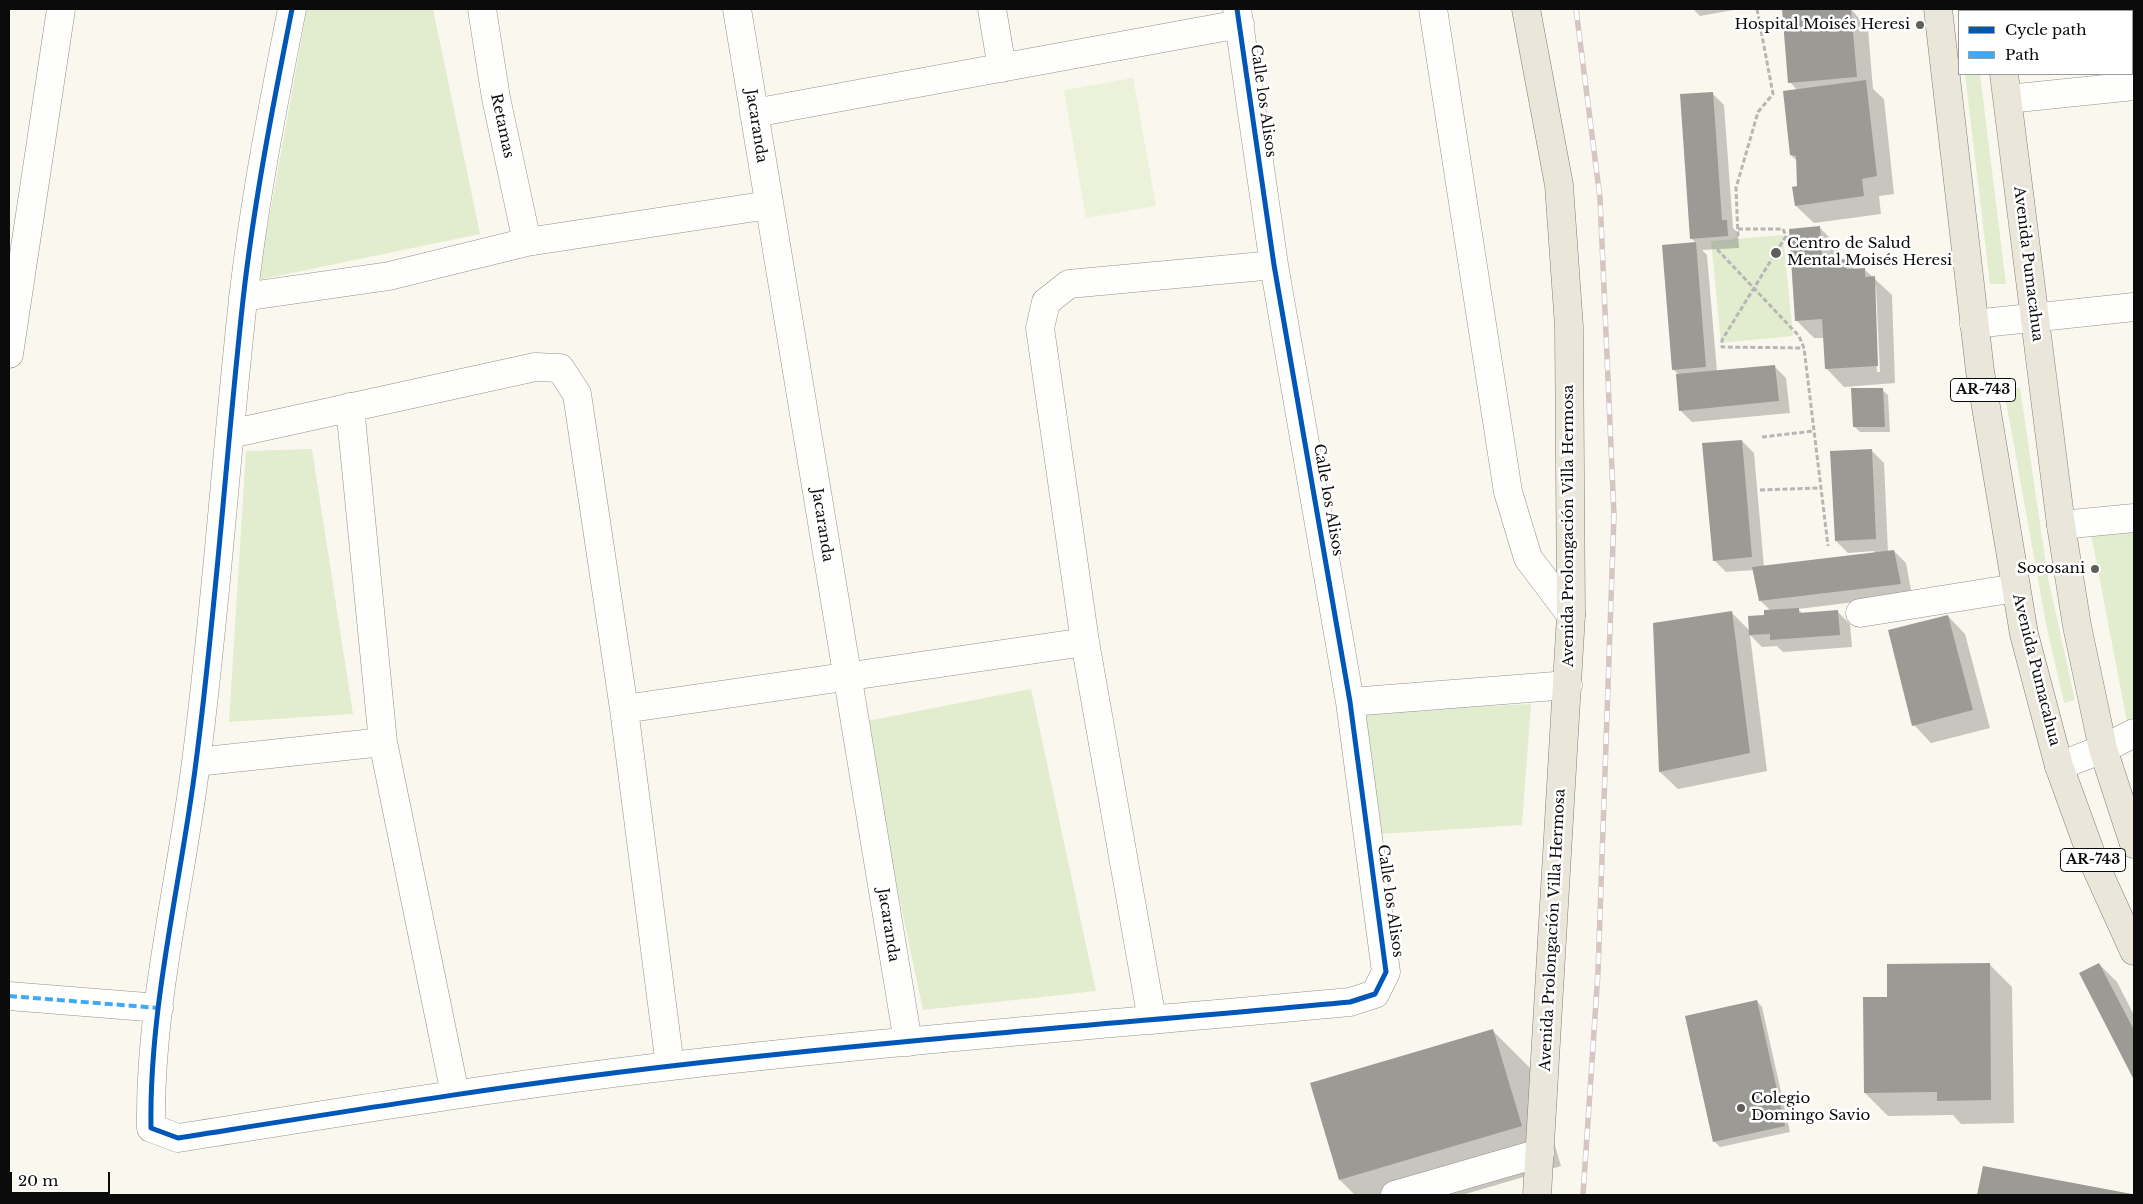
<!DOCTYPE html>
<html>
<head>
<meta charset="utf-8">
<style>
	body { margin:0 }
	#map { position:relative; width:2143px; height:1204px; overflow:hidden; background:#faf7ee; font-family:"Libre Baskerville",serif }
	canvas { display:block }
	.frame { position:absolute; inset:0; border:10px solid #0b0b0b; pointer-events:none }
	.legend { position:absolute; left:1958px; top:10px; width:175px; height:65px; box-sizing:border-box; background:#fff; border:1px solid #9d9d9d; margin:0; padding:6px 9px; list-style:none; font-size:15px; color:#0b0b0b }
	.legend li { display:flex; align-items:center; gap:10px; height:25px }
	.legend b { width:25px; border:1px solid #9d9d9d }
	.scale { position:absolute; left:10px; top:1172px; width:100px; height:22px; box-sizing:border-box; border:2px solid #0b0b0b; border-top:0; padding-left:6px; font-size:15px; line-height:18px; white-space:nowrap; color:#0b0b0b; -webkit-text-stroke:4px #fff; paint-order:stroke }
</style>
</head>
<body>
<div id="map">
<canvas width="2143" height="1204"></canvas>
<div class="frame"></div>
<ul class="legend">
<li><b style="height:6px;background:#0057b8"></b>Cycle path</li>
<li><b style="height:6px;background:#3fa9f5"></b>Path</li>
</ul>
<div class="scale">20 m</div>
</div>
<script>
const context = document.querySelector('canvas').getContext('2d');
context.lineJoin = 'round';
function paint(path, color) { context.fillStyle = color; context.fill(path, 'evenodd'); }
function trace(path, color, width, dash) { context.strokeStyle = color; context.lineWidth = width; context.lineCap = dash ? 'butt' : 'round'; context.setLineDash(dash || []); context.stroke(path); }
function label(font, color, halo, rows, align = 'center') {
  context.font = font + ' "Libre Baskerville",serif'; context.lineWidth = 5; context.setLineDash([]); context.textBaseline = 'middle'; context.strokeStyle = halo; context.fillStyle = color; for (const [text, x, y, turn = 0] of rows) {
    context.save(); context.translate(x, y); context.rotate((+turn || 0) * Math.PI / 180); context.textAlign = isNaN(turn) ? turn : align; if (halo) context.strokeText(text, 0, 0); context.fillText(text, 0, 0); context.restore();
  }
}
paint(new Path2D(`
	M307,9h126l47,225 -222,46z
	M1965,74h15l26,210h-16z
	M1783,235l10,101 -72,7 -10,-102z
	M2020,388l28,190 27,122 -11,3 -18,-79 -42,-234z
	M312,449l41,265 -124,8 17,-271z
	M2134,529v189l-7,4 -36,-188z
	M1031,689l65,302 -173,19 -61,-288z
	M1531,704l-9,121 -142,9 -25,-122z`), '#e2edd0');
paint(new Path2D(`
	M1133,78l23,128 -70,12 -22,-128z`), '#ecf2d9');
paint(new Path2D(`
	M1693,9h46l-39,7z
	M1783,9h68l17,20 5,60 11,10 10,95 -15,2 2,18 -67,9 -18,-17 3,-19 -2,-26 -6,-6 6,-65 -7,-8z
	M2057,9h24l1,2h-24z
	M1712,93l12,12 9,123 5,5 1,15 -37,2 5,5 10,117 57,-6 12,12 4,35 -98,9 -12,-12 -1,-35 -6,-6 -10,-123 33,-3 -5,-5z
	M1820,228l17,17 1,16 8,-1 9,10 9,-1 28,26 3,88 -51,4 -17,-18 -3,-31h-10l-18,-18zM1874,286h2l4,86h-3z
	M1882,390l6,5 2,37h-30l-5,-5z
	M1742,441l12,12 10,114 111,-14 -1,-2 -26,2 -12,-12 36,-90 12,12 4,89 6,-1 12,12 6,32 -114,14 5,5 35,-2 12,12 2,23 -69,5 -6,-6 -15,1 -12,-12 17,136 -89,18 -18,-17 72,-159 18,18 21,-20 -11,-11 -6,-30 -28,2 -12,-12z
	M1948,616l17,18 25,94 -59,15 -17,-18z
	M1989,964l23,23 2,136 -53,1 -8,-9 -65,1 -23,-23 23,-95z
	M2099,964l18,18 17,33v62l-53,-104z
	M1757,1001l5,6 28,125 -70,15 -6,-6z
	M1493,1031l40,40 28,95 -99,29h-107l-15,-15z
	M1984,1167l146,28h-152z`), '#0003');
paint(new Path2D(`
	M1782,9l69,1 6,67 -69,6z
	M2056,9h21v2h-21z
	M1866,80l11,96 -15,3 2,17 -69,10 -3,-19 5,-1 -1,-30 -6,-1 -7,-64z
	M1713,92l9,128h5l1,16 -38,3 -10,-145z
	M1820,226l2,35 24,-2 1,10 18,-1v9l10,-1 3,90 -53,3 -3,-50 -27,2 -6,-92z
	M1696,242l10,125 -34,3 -10,-125z
	M1775,365l4,36 -100,10 -3,-37z
	M1851,388h32l2,39h-32z
	M1742,440l10,117 -39,4 -11,-118z
	M1872,449l4,90 -41,2 -5,-90z
	M1894,550l7,34 -142,17 -7,-34z
	M1799,608v5l39,-3 2,25 -70,5v-6l-21,1 -1,-19 16,-1v-5z
	M1732,611l18,142 -91,19 -6,-149z
	M1948,615l25,95 -61,16 -24,-96z
	M1990,963l1,137 -54,1v-9l-73,1 -1,-96h24v-33z
	M2099,963l35,67v50l-55,-107z
	M1757,1000l28,126 -72,16 -28,-126z
	M1493,1029l29,97 -183,54 -29,-97z
	M1983,1166l149,28v1h-155z`), '#9c9a95');
const minor = new Path2D(`
	M292,9c-19,96 -38,193 -49,291 -17,154 -27,309 -47,462 -15,121 -47,243 -45,366l27,10c164,-26 328,-53 493,-72 226,-26 452,-43 679,-64l25,-8 11,-22 -36,-270 -76,-437 -37,-256
	M482,9l14,89 31,144
	M737,9l171,1033
	M992,9l10,59
	M1433,9l75,483 20,66 43,57
	M2008,99l126,-13
	M754,113l486,-89
	M243,297l146,-21 138,-34 242,-37
	M1974,324l160,-17
	M9,354l52,-345
	M350,407l33,335 72,352
	M230,434l305,-67 25,1 17,26 47,315 46,357
	M2061,525l73,-7
	M1860,613l156,-25
	M1350,702l218,-17
	M624,709l461,-67
	M196,762l187,-20
	M2059,766l44,-17 31,-16
	M9,996l150,12
	M1152,1020l-67,-378 -45,-314 6,-26 23,-18 205,-19
	M1395,1195l145,-42`);
const major = new Path2D(`
	M1526,9l33,176 10,142 2,288 -34,580
	M1938,9l42,362 44,263 35,132 36,99 39,86
	M1995,9l1,2
	M2004,74l57,451 16,101 26,123 31,95`);
trace(minor, '#93918d', 29);
trace(major, '#807f7a', 29);
trace(new Path2D(`
	M1757,9l16,85 -15,18 -22,76 2,49 -5,5 -16,1 -3,3 85,90 5,12 24,198
	M1738,229h45l3,7 -64,104v7l82,1
	M1762,437l52,-6
	M1760,490l61,-2`), '#b7b6b5', 3, [5, 2.5]);
trace(minor, '#fefefc', 28);
trace(major, '#eae6d9', 28);
const rail = new Path2D(`
	M1576,9l24,189 14,317 -16,457 -15,223`);
trace(rail, '#d5c5c4', 5.5);
trace(rail, '#fff', 4, [11]);
trace(new Path2D(`
	M9,996l150,12`), '#3fa9f5', 4, [8, 4]);
trace(new Path2D(`
	M292,9c-19,96 -38,193 -49,291 -17,154 -27,309 -47,462 -15,121 -47,243 -45,366l27,10c164,-26 328,-53 493,-72 226,-26 452,-43 679,-64l25,-8 11,-22 -36,-270 -76,-437 -37,-256`), '#0057b8', 5);
for (const [x, y, r, color] of [
	[1920,25,5,"#5f5e5a"],
	[1776,253,6,"#5f5e5a"],
	[2095,569,5,"#5f5e5a"],
	[1741,1108,5,"#5f5e5a"]
]) { const dot = new Path2D(); dot.arc(x, y, r, 0, 2 * Math.PI); context.fillStyle = color; context.fill(dot); trace(dot, '#fff', 2); }
for (const [x, y, w] of [
	[1983,390,65],
	[2093,860,65]
]) { const box = new Path2D(); box.roundRect(x - w / 2, y - 11.5, w, 23, 4); context.fillStyle = '#fff'; context.fill(box); trace(box, '#0b0b0b', 1); }
label('bold 14px', '#0b0b0b', null, [
	["AR-743",1983,390],
	["AR-743",2093,860]
]);
label('15px', '#0b0b0b', '#fff', [
	["Hospital Moisés Heresi",1910,25],
	["Centro de Salud",1787,244,"left"],
	["Mental Moisés Heresi",1787,261,"left"],
	["Socosani",2085,569],
	["Colegio",1751,1099,"left"],
	["Domingo Savio",1751,1116,"left"]
], 'right');
label('15px', '#0b0b0b', '#fff', [
	["Calle los Alisos",1263,101,82],
	["Retamas",502,126,78],
	["Jacaranda",756,126,81],
	["Avenida Pumacahua",2028,264,83],
	["Calle los Alisos",1328,500,80],
	["Jacaranda",822,525,81],
	["Avenida Prolongación Villa Hermosa",1569,526,-90],
	["Avenida Pumacahua",2036,670,76],
	["Calle los Alisos",1390,901,82],
	["Jacaranda",888,925,81],
	["Avenida Prolongación Villa Hermosa",1553,930,-87]
]);
</script>
</body>
</html>
